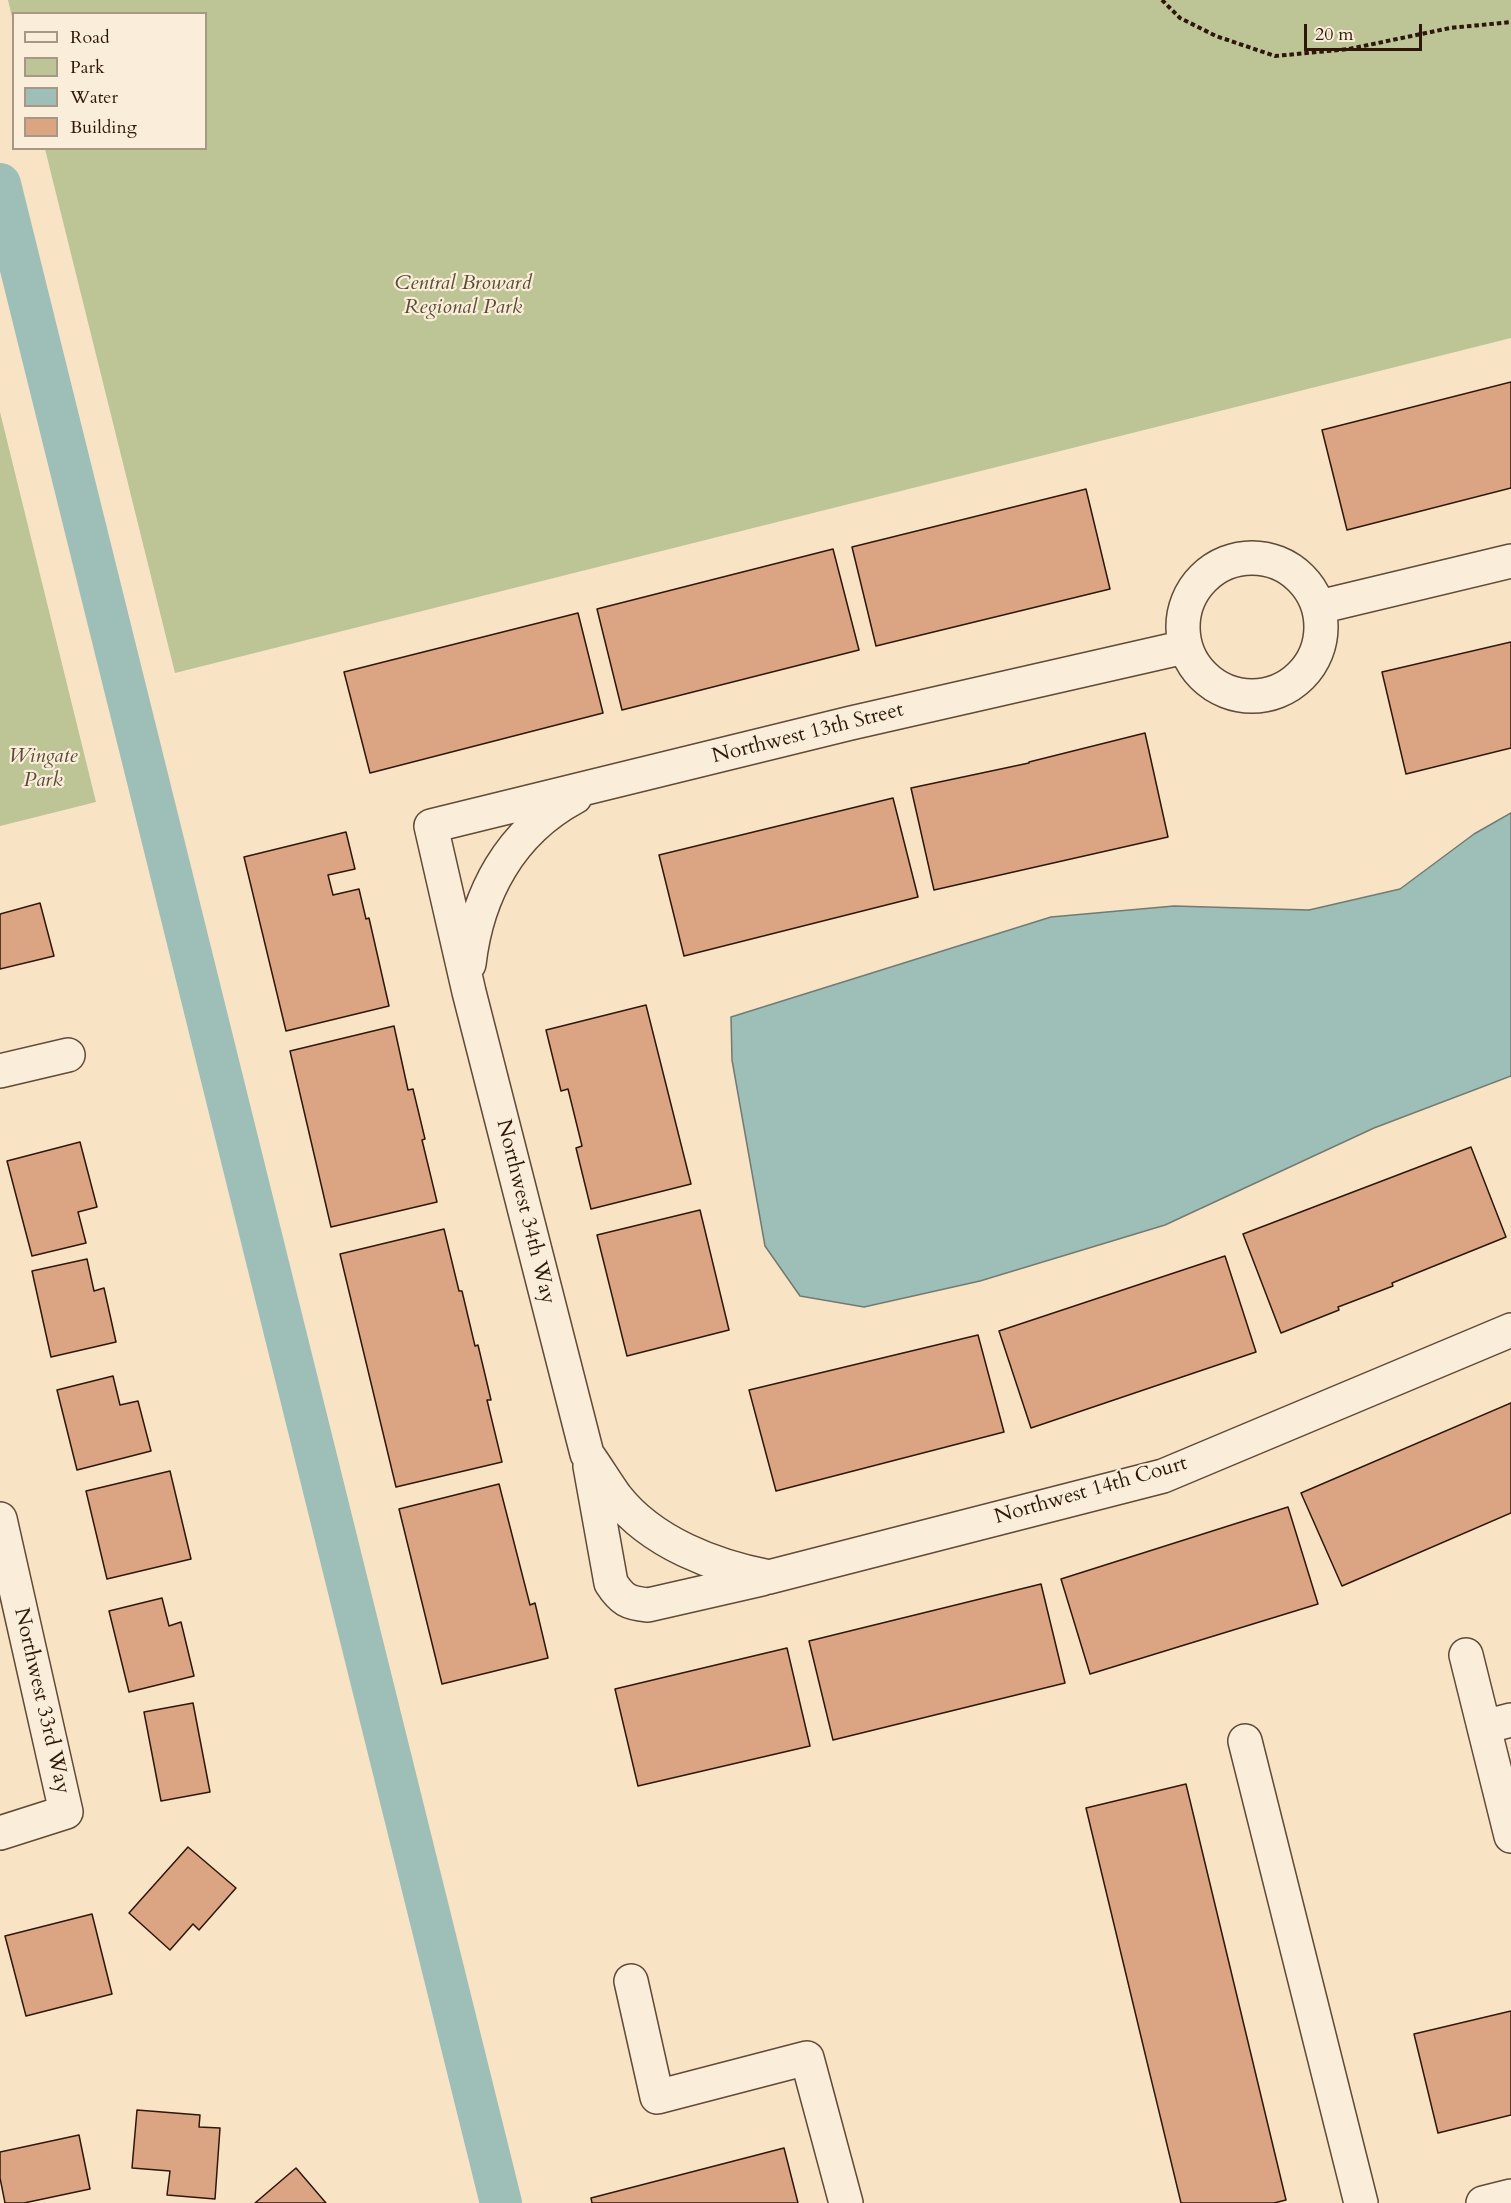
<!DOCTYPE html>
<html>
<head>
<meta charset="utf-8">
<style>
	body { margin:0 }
	#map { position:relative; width:1511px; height:2203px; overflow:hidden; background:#f8e4c5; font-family:Cardo,serif }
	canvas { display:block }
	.legend { position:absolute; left:12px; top:12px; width:195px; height:138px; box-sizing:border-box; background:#faedd9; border:2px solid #a89786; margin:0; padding:8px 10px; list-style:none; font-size:18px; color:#2e1709 }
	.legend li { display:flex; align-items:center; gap:12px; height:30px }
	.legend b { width:30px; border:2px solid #a89786 }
	.scale { position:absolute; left:1304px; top:24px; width:118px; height:27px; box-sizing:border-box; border:3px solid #2e1709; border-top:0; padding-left:8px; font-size:18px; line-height:21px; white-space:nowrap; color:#2e1709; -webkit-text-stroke:4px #faedd9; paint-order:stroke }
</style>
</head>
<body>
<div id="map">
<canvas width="1511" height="2203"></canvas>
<ul class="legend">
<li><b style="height:8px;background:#faedd9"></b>Road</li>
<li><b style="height:16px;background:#bdc495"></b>Park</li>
<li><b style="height:16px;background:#9ebeb8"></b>Water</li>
<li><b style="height:16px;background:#dba584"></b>Building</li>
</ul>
<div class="scale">20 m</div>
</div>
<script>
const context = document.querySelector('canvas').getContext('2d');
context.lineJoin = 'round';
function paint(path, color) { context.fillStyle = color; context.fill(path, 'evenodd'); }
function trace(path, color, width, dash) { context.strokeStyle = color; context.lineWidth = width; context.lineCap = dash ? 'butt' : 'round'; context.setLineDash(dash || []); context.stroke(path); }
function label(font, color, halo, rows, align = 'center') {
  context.font = font + ' Cardo,serif'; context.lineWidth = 4.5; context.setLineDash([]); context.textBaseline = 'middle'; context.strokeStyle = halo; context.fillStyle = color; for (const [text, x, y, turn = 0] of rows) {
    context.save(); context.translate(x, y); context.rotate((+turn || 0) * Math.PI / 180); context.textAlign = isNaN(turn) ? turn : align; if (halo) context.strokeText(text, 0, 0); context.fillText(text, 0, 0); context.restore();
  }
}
paint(new Path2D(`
	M8,0h1503v338l-1336,335 -130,-524 161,-1v-134h-192l-1,7z
	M0,412l96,390 -96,24z`), '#bdc495');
const water = new Path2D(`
	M1511,813v263l-137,52 -209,97 -185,56 -116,26 -64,-11 -35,-50 -33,-186 -1,-43 320,-100 123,-11 135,4 91,-21 74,-55z`);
paint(water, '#9ebeb8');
trace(water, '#717b72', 1.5);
trace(new Path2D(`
	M0,184l501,2019`), '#9ebeb8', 42);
const building = new Path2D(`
	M1511,382v106l-164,42 -25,-100z
	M1086,489l24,100 -234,57 -24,-99z
	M833,549l26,101 -237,60 -25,-101z
	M578,613l25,100 -233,60 -26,-101z
	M1511,642v106l-105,26 -24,-102z
	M1145,733l23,104 -234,53 -23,-102 118,-25v-1z
	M893,798l25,99 -234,59 -25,-101z
	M346,832l9,37 -27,6 5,20 26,-6 7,30 3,-1 20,88 -103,25 -42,-174z
	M40,903l14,53 -54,13v-55z
	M646,1005l45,179 -100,25 -15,-61 6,-2 -14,-57 -7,2 -15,-61z
	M394,1026l14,64 5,-1 12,50 -3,1 15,62 -106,25 -41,-176z
	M80,1142l17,65 -19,5 8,31 -54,13 -25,-95z
	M1471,1147l35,90 -114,46 1,3 -55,21 1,3 -58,23 -38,-99z
	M700,1210l29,120 -102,26 -30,-121z
	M444,1229l15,62h3l13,55 3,-1 13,55h-4l15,62 -106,25 -56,-233z
	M1225,1256l31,96 -225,76 -32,-97z
	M87,1259l7,32 10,-3 12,54 -65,15 -19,-86z
	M978,1335l26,97 -228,59 -27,-101z
	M113,1376l7,29 18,-4 13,50 -74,19 -20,-80z
	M1511,1403v110l-169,73 -41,-93z
	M170,1471l21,88 -84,20 -21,-88z
	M499,1484l31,121 5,-2 13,55 -106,26 -43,-175z
	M1288,1507l30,97 -228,70 -29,-95z
	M1041,1584l24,99 -232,57 -24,-99z
	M162,1598l7,28 12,-4 13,54 -65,16 -20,-81z
	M787,1648l23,98 -172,40 -23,-97z
	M193,1703l17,89 -49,9 -17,-89z
	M1186,1784l100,416 -12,3h-93l-95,-395z
	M188,1847l48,41 -37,42 -6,-6 -23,26 -41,-37z
	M92,1914l20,80 -86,22 -21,-80z
	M1511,2011v104l-73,18 -24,-99z
	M137,2110l63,5 -1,12 21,1 -5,71 -48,-4 3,-24 -38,-3z
	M79,2135l11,54 -66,14h-19l-5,-25v-26z
	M784,2148l14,55h-206l-1,-5z
	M296,2168l30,35h-71z`);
paint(building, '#dba584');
trace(building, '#2e1709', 1.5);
const minor = new Path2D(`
	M1183 627a69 69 0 1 1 138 0a69 69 0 1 1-138 0Z
	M1319,607l192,-46
	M1185,647l-334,76 -420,103 38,166 118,462c10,14 19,29 29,43 36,46 98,69 153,80l394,-101 348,-146
	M469,964c8,-70 41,-132 106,-167
	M0,1071l68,-16
	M590,1466l21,117c11,17 17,20 37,22l114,-26
	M0,1519l66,293 -66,21
	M1466,1655l45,181
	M1484,1727l27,-7
	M1245,1741l116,462
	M631,1981l26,116 150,-39 39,145
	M1483,2203l28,-7`);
trace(minor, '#604a38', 36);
trace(new Path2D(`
	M1162,0l18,18 36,18 59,20 74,-7 101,-21 61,-6`), '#2e1709', 4, [4.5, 3]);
trace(minor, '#faedd9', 33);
label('italic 21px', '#594b33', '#faedd9', [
	["Central Broward",463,284],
	["Regional Park",463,308],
	["Wingate",43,757],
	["Park",43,781]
]);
label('21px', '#2e1709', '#faedd9', [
	["Northwest 13th Street",808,734,-14],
	["Northwest 34th Way",525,1212,76],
	["Northwest 14th Court",1091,1491,-16],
	["Northwest 33rd Way",41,1701,77]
]);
</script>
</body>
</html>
